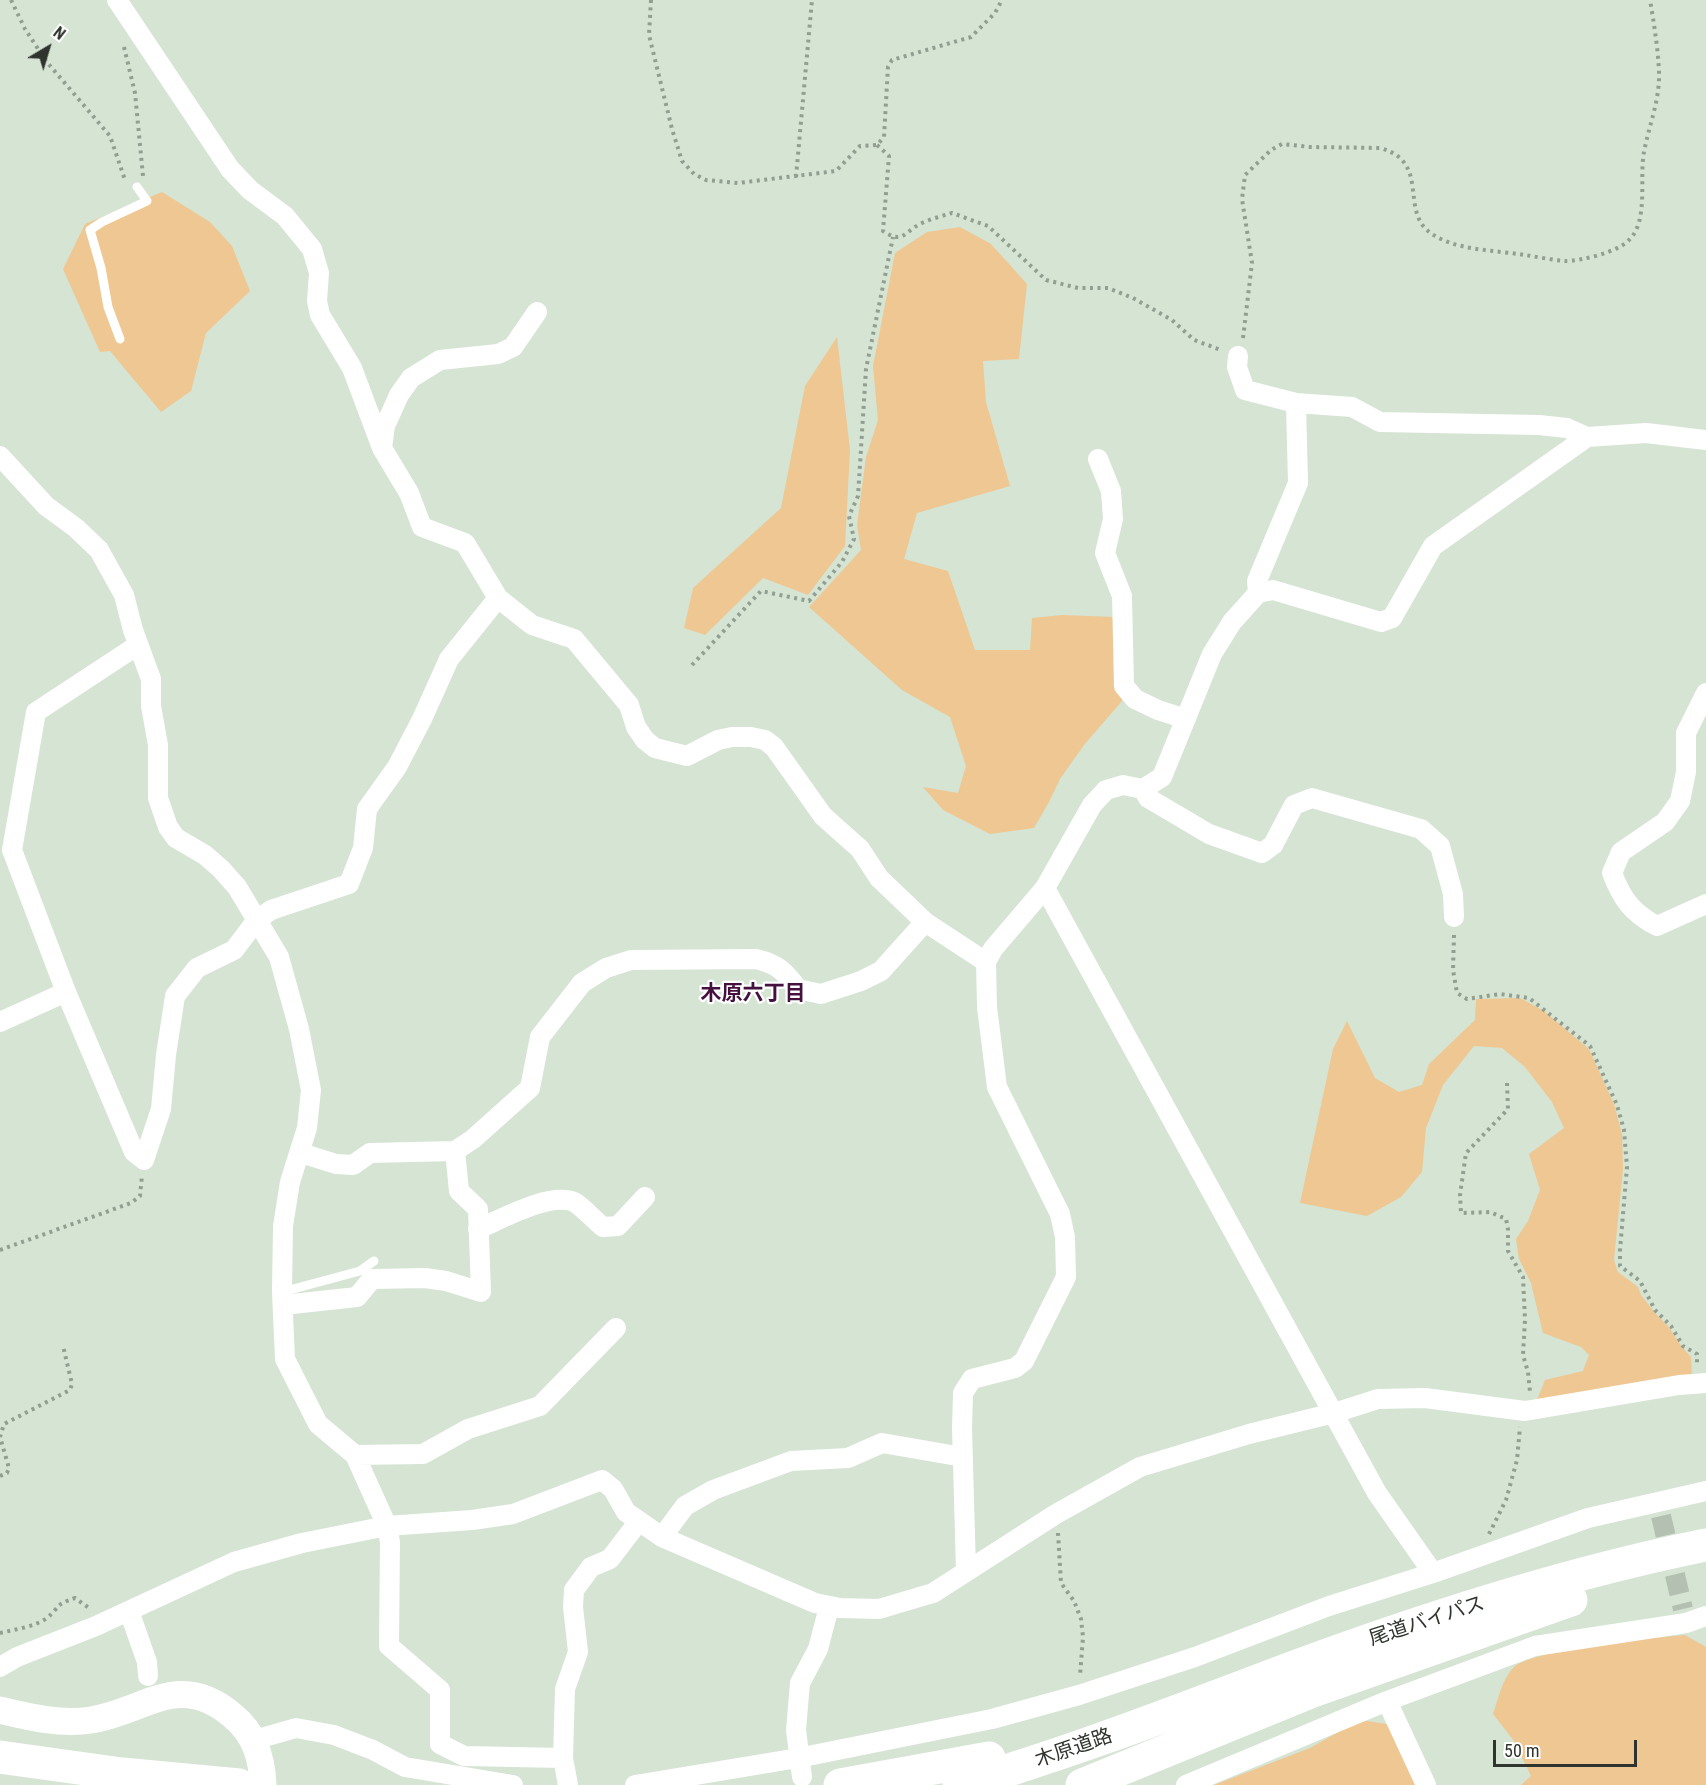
<!DOCTYPE html>
<html>
<head>
<meta charset="utf-8">
<style>
	body { margin:0 }
	#map { position:relative; width:1706px; height:1785px; overflow:hidden; background:#d5e4d3; font-family:"Roboto Condensed",sans-serif }
	canvas { display:block }
	.north { position:absolute; left:18px; top:18px; width:60px; height:60px; -webkit-text-stroke:4px #fff; paint-order:stroke; rotate:38deg; font-size:16px; font-weight:700; line-height:24px; text-align:center; color:#2f352e }
	.north::after { content:''; display:block; margin:auto; width:21px; height:27px; background:#2f352e; clip-path:polygon(50% 0,100% 100%,50% 72%,0 100%) }
	.scale { position:absolute; left:1493px; top:1740px; width:144px; height:27px; box-sizing:border-box; border:3px solid #2f352e; border-top:0; padding-left:8px; font-size:18px; line-height:21px; white-space:nowrap; color:#2f352e; -webkit-text-stroke:4px #fff; paint-order:stroke }
</style>
</head>
<body>
<div id="map">
<canvas width="1706" height="1785"></canvas>
<div class="north">N</div>
<div class="scale">50 m</div>
</div>
<script>
const context = document.querySelector('canvas').getContext('2d');
context.lineJoin = 'round';
function paint(path, color) { context.fillStyle = color; context.fill(path, 'evenodd'); }
function trace(path, color, width, dash) { context.strokeStyle = color; context.lineWidth = width; context.lineCap = dash ? 'butt' : 'round'; context.setLineDash(dash || []); context.stroke(path); }
function label(font, color, halo, rows, align = 'center') {
  context.font = font + ' "Roboto Condensed","Noto Sans JP",sans-serif'; context.lineWidth = 4.5; context.setLineDash([]); context.textBaseline = 'middle'; context.strokeStyle = halo; context.fillStyle = color; for (const [text, x, y, turn = 0] of rows) {
    context.save(); context.translate(x, y); context.rotate((+turn || 0) * Math.PI / 180); context.textAlign = isNaN(turn) ? turn : align; if (halo) context.strokeText(text, 0, 0); context.fillText(text, 0, 0); context.restore();
  }
}
paint(new Path2D(`
	M162,192l48,30 22,24 18,45 -44,42 -15,58 -30,21 -51,-61 -10,1 -37,-83 22,-45z
	M960,227l31,17 36,40 -8,75 -36,2 3,41 24,84 -93,27 -13,46 44,12 27,79h55l2,-32 30,-3 53,2 7,84 -38,44 -24,34 -11,23 -15,26 -44,6 -47,-24 -20,-23 35,6 8,-27 -16,-49 -48,-27 -93,-83 52,-57 -4,-25 9,-68 12,-37 -5,-54 22,-113 32,-21z
	M837,337l13,113 -5,96 -37,49 -45,-17 -58,57 -21,-7 9,-40 88,-80 24,-122z
	M1520,998l24,13 45,38 25,55 8,30 1,35 -9,91 4,12 20,15 3,8 15,19 12,12 14,21 9,10 1,19 -155,24 8,-20 38,-9 6,-16 -8,-8 -38,-14 -12,-50 -12,-24 -3,-20 12,-18 12,-31 -11,-36 35,-26 -12,-26 -27,-35 -23,-19 -28,-2 -31,39 -17,43 -4,44 -21,25 -34,19 -67,-13 33,-154 14,-28 28,57 24,14 23,-7 7,-21 46,-44 1,-21z
	M1685,1635l21,12v138h-185l10,-9 -17,-35 -21,-27c5,-15 9,-34 20,-46 18,-19 141,-30 172,-33z
	M1360,1720l27,4 18,19 17,42h-208l96,-37z`), '#efc792');
trace(new Path2D(`
	M1661,1516l22,93`), '#b4c1b2', 20, [20, 10]);
trace(new Path2D(`
	M11,0l14,29 21,32 64,75 15,44
	M651,0l-2,35 23,94 10,32 12,13 12,6 32,3 98,-12 24,-25 17,-1 7,-8 4,-70 4,-7 79,-23 24,-24 7,-13
	M124,47l11,46 8,83
	M877,145l12,11 -6,75c20,13 20,2 37,-7 10,-5 22,-8 32,-11l36,13 58,54 32,8h30l25,10 39,22 22,20 27,10
	M796,177l16,-177
	M1243,338l9,-75 -10,-64 3,-24 26,-25 11,-6 28,3 70,1c52,14 18,64 52,86 26,17 63,16 93,21 13,2 27,5 40,6 16,0 53,-9 64,-21 20,-19 10,-63 15,-88 5,-27 16,-52 15,-80 -1,-24 -5,-48 -9,-72
	M692,665l69,-74 48,10 33,-39 12,-23 -5,-23 9,-20 8,-127 27,-132
	M1454,935l-1,35 4,23 10,6 33,-5 29,4 61,48 27,59 7,25 3,37 -7,83v16l20,15 15,29 16,16 12,20 14,8v11
	M1507,1083l1,26 -42,44 -6,42 1,18 29,-1 16,7 2,10v22l15,26 2,43 -2,35 5,17 2,20
	M0,1250l131,-47 9,-7 2,-20
	M0,1476l7,-3 2,-5 -9,-31 4,-13 66,-34 2,-6 -9,-38
	M1058,1533l3,50 13,18 7,18 2,18 -3,39
	M1489,1534l17,-34 11,-40 3,-33
	M0,1633c13,-3 37,-7 47,-15 14,-12 7,-13 28,-20l14,10`), '#929e91', 4, [3, 4.5]);
trace(new Path2D(`
	M120,339l-12,-32 -7,-39 -11,-38 12,-8 45,-21 -10,-14
	M282,1292l78,-21 14,-10`), '#fff', 9);
trace(new Path2D(`
	M117,0l113,169 20,21 35,26 27,33 7,24 -2,28 3,14 32,53 30,80 27,45 13,34 43,16 33,55 34,27 42,14 55,66 7,22 9,13 10,8 32,8 31,-16 14,-3h19l14,3 9,7 49,69 37,33 19,29 46,44 61,40
	M1238,356l-1,11 8,23 51,13 56,4 28,15 159,3 28,3 20,9 59,-4 60,7
	M382,448l3,-22 14,-31 12,-17 29,-18 58,-6 15,-7 24,-35
	M0,456l46,50 30,22 23,22 25,45 9,35 18,49v27l7,39v53l10,29 8,11 29,17 16,14 16,18 42,70 20,72 12,61 -4,38 -17,54 -7,44 -1,66 3,67 33,65 37,31 32,71 3,16 -1,104 51,44v54l24,12 99,2 5,27
	M1098,459l13,32 2,28 -8,34 17,43 2,90 11,13 23,11 28,9
	M1258,593l-1,-12 41,-98 -2,-80
	M138,645l-102,67 -24,138 54,142 68,160 10,8 17,-51 5,-54 9,-59 22,-28 37,-18 22,-29 15,-11 78,-26 14,-36 4,-39 30,-42 25,-48 27,-60 49,-61
	M1706,693l-20,40v39l-6,29 -15,21 -44,30 -9,21c10,26 20,40 45,53l49,-22
	M1143,789l5,9 61,36 53,19 11,-8 21,-40 18,-7 109,31 19,17 13,48 1,23
	M1045,888l332,605 56,80
	M0,1022l66,-30
	M301,1153l35,11 17,1 17,-12 85,-2 18,-12 57,-51 10,-51 42,-54 24,-15 25,-8 125,-1c22,5 29,13 42,30l23,5 40,-13 20,-10 44,-49
	M478,1229c24,-10 71,-37 96,-27 8,4 21,19 29,25l15,-1 27,-29
	M283,1305l74,-8 15,-18 53,-1 21,3 35,11 -3,-83 -19,-18 -4,-40
	M355,1455l68,-1 45,-25 72,-23 76,-78
	M662,1537l23,-31 28,-16 78,-29 57,-3 34,-15 81,14
	M966,1571l-4,-143 1,-35 9,-14 43,-11 9,-7 42,-84 -1,-40 -5,-23 -63,-127 -10,-80 -1,-45 7,-13 52,-61 47,-83 14,-15 17,-5 20,4 19,-12 50,-123 20,-32 26,-29 15,-3 108,32 11,-4 41,-72 154,-109
	M129,1611l18,51 1,14
	M0,1667l17,-10 79,-31 138,-64 68,-19 85,-17 85,-6 41,-6 89,-34 11,9 13,23 36,25 153,66 25,5 39,1 54,-16 123,-79 84,-47 109,-33 85,-21 44,-14 47,-1 100,13 154,-26 27,-2
	M1387,1701l39,84
	M254,1740l42,-12 38,7 39,15 32,17 108,18
	M563,1758l2,-69 13,-37 -5,-45 1,-17 17,-23 19,-8 29,-38
	M802,1777l-6,-47 4,-47 18,-34 11,-42
	M635,1785l163,-27 194,-39 87,-24 116,-38 134,-51 104,-33 155,-55 118,-27
	M1186,1785l201,-84 148,-55 151,-23 20,-7`), '#fff', 20);
trace(new Path2D(`
	M0,1710c29,7 61,15 91,10 55,-9 88,-50 142,-4 22,18 29,42 30,69`), '#fff', 27);
trace(new Path2D(`
	M0,1757l122,17 117,11
	M840,1785l149,-27
	M959,1785c115,-33 226,-77 338,-119 133,-49 270,-93 409,-121
	M1082,1785l231,-94 258,-91`), '#fff', 33);
label('20px', '#2f352e', '#fff', [
	["尾道バイパス",1427,1622,-18],
	["木原道路",1074,1749,-19]
]);
label('bold 21px', '#45113e', '#fff', [
	["木原六丁目",753,995]
]);
</script>
</body>
</html>
